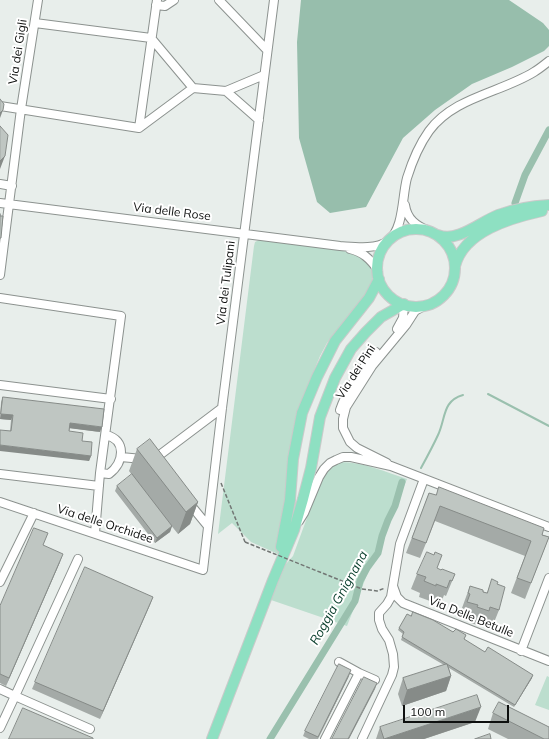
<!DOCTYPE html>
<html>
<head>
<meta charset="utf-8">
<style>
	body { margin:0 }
	#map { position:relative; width:549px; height:739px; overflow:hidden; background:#e8eeeb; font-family:Mulish,sans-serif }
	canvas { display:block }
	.scale { position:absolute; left:403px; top:705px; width:106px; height:18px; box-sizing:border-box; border:2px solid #0e100f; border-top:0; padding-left:5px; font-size:12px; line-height:14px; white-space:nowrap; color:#0e100f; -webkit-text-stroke:3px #fff; paint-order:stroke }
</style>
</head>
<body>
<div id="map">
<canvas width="549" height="739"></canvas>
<div class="scale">100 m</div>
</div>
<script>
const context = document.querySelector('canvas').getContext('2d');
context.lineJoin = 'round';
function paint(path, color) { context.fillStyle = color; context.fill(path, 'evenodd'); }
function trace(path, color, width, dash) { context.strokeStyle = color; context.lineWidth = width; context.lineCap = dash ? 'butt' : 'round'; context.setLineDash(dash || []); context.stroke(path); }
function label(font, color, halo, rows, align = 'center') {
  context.font = font + ' Mulish,sans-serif'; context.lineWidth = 4; context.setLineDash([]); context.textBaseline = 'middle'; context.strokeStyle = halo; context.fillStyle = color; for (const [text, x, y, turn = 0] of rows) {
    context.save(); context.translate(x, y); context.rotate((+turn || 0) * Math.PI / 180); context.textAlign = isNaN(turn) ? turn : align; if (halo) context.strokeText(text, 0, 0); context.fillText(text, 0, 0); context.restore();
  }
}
paint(new Path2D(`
	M261,239l72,10 15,3 13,4 10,11 2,8 -1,8 -4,9 -23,31 -9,8 -9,12 -7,13 -13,32 -29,166 -27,-12 -19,-19 -14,11 36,-288 1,-4z
	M341,462c22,0 45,10 66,17l-18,42 -10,35 -9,11 -23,59 -76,-26 14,-35 8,-9 26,-71 6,-12 6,-6z
	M547,676l2,1v33l-14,-5z`), '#bcdece');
paint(new Path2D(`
	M301,0h208l34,23 6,7v16l-5,5 -32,16 -40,17 -37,26 -32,28 -37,69 -36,6 -13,-11 -18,-64 -2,-96z`), '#97beac');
trace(new Path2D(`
	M488,394l61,32
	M421,468c6,-11 12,-22 17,-33 8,-17 4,-34 25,-40`), '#9ac0ae', 2);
trace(new Path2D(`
	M515,203l10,-28 24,-45
	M270,739l85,-138 5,-20 7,-13 11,-15 4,-17 6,-16 7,-14 7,-24`), '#9ac0ae', 7);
const minor = new Path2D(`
	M219,0l48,50
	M156,5l9,1 9,-6
	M35,23l116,15 42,50
	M226,91l33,29
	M0,106l139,22 54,-40 33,3 38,-16
	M139,128l18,-128
	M0,184l12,2
	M0,203l340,43c15,1 35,4 48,-5 16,-12 14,-45 19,-63 5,-16 12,-33 22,-47 25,-34 71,-38 105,-59 5,-3 10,-7 15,-11
	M405,205c2,14 11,21 24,26
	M350,249c13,3 20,10 28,21
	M0,275l21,-166 17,-109
	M0,298l121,18 -21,157 -5,60
	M397,329l6,-11 1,-14
	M0,385l111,14
	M340,410c7,-21 22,-41 36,-58
	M121,457l32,3 69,-52
	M387,463l-30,-15 -7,-6 -7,-14v-9l3,-12 26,-41 34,-41 9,-14 9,-5
	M100,473l9,1c15,-12 18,-34 -3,-39
	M0,474l99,12
	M0,502l203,68 19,-162 52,-408
	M189,503l18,22
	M299,521l5,-8 15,-36 5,-8 6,-6 6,-3 7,-3h8l40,9 158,61
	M78,559l-63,137 75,33
	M0,582l34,-69
	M393,586l4,11 6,6 146,58
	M521,651l28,-73
	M339,662l20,11
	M0,689l15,7 -15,32
	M325,739l34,-66 16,7
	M362,739l30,-64 2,-8 -1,-13 -4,-14 -7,-11 -3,-9v-7l8,-9 4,-7 9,-53 24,-65`);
const major = new Path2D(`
	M377 268a39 39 0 1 1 78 0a39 39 0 1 1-78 0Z
	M438,235c19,8 42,-13 60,-20 16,-6 33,-9 51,-10
	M455,266c9,-35 56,-48 87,-55
	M281,547l9,-47 3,-41 9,-46 15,-36 18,-36 34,-43 10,-19
	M212,739l61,-159 21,-50 9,-31 8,-31 9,-51 15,-39 16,-29 15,-17 15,-15 23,-13`);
trace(minor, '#8c928f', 10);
trace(major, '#cacaca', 12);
trace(new Path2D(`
	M221,483l24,59
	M362,589l15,2 8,-3`), '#727674', 1.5, [4, 2]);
trace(minor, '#fff', 8);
trace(major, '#8ee0c2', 10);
trace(new Path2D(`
	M245,542l117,47`), '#727674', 1.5, [4, 2]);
paint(new Path2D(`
	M3,397l97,35 -30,-4 -1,3 13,10 9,15 -2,5 -79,-30 1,-11 -11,-1 1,-17z
	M137,449l61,53 -8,22 -12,10 -12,-15 6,7 -2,6 -15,11 -40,-52 2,-5 15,-11 -3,-4z
	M429,493l120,44 -24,62 -14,-6 14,-37 -90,-35 -15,37 -14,-5z
	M43,546l17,16 -54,124 -6,-3v-77z
	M437,569l18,5 -9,22 -2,-1 -3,8 -10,-4 -1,2 -11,-4 1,-4 -9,-4 6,-15z
	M492,579l5,5 2,26 -6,15 -9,-3 -1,5 -12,-4 1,-2 -10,-4 2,-8 -2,-1 8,-22 17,7z
	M153,597l-53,122 -68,-30 3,-7z
	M411,616l42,16 13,3 -2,5 21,12 47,26 -18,29 -65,-39 2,8 -5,15 -44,15 -4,-12 5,-16 41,-13 -43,-25 2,-6 -5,-4 1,-2z
	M349,676l-31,63h-9l-6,-3 2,-5z
	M493,713l56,26h-41l-20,-10z
	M475,722l-51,17h-48l4,-12z`), '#a4aaa7');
paint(new Path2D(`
	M3,110l-3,8v-5z
	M5,156l-5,13v-8z
	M1,414l12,1 -2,5 -11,-1z
	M70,423l32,4 -2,5 -32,-4z
	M0,445l91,11 -2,5 -89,-10z
	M198,502l-8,22 -12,10 8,-22z
	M172,526l-2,6 -15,11 2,-5z
	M63,554l-3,8 -54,124 3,-8z
	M153,597l-3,8 -50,114 3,-8z
	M351,670l-2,6 -31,63z
	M533,675l-1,3 -18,29 1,-2z
	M451,676l-5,15 -44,15 5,-16z
	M377,683l-2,6 -26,50h-1z
	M481,707l-6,15 -51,17h-40z`), '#868b88');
const building = new Path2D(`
	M0,99l4,5 -1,6 -3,3z
	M0,126l8,9 -3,21 -5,5z
	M0,214v2h3l-2,22h-1z
	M3,397l101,12 -2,18 -32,-4 -1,8 14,2 -1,8 10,1 -1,14 -91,-11v-15l11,1 2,-16 -12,-1z
	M150,439l48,63 -12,10 -49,-63z
	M132,474l40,52 -15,12 -40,-52z
	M439,487l105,41 -2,7 7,2 -18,46 -14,-5 14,-37 -91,-35 -14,37 -14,-5 17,-45 7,2z
	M34,528l14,5 -5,12 20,9 -54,124 -9,-4v-68z
	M427,552l7,3 1,-3 7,3 -5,13 4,2 1,-1 13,5 -3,7 -2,-1 -3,8 -11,-4v2l-12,-5 2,-4 -9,-3z
	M85,567l68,30 -50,114 -68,-29z
	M492,579l6,3 -1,2 8,3 -6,23 -9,-3 -1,4 -12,-4 1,-2 -11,-3 3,-8 -2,-1 2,-7 13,4v2l4,1z
	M413,612l20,8 20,12 3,-3 10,6 -2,4 21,13 3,-5 45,28 -18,30 -113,-68 2,-5 -5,-4 8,-14 4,2z
	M339,664l12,6 -33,67 -13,-6z
	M447,664l4,12 -44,14 -4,-12z
	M364,677l13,6 -29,56h-16z
	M477,695l4,12 -97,32 -4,-12z
	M499,702l50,25v12h-5l-51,-26z
	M23,708l70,30v1h-84z
	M490,734l1,5h-16z`);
paint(building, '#bfc6c2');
trace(building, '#868b88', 1);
label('12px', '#0e100f', '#fff', [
	["Via dei Gigli",18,52,-81],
	["Via delle Rose",172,212,7],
	["Via dei Tulipani",226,283,-83],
	["Via dei Pini",356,372,-57],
	["Via delle Orchidee",105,524,18],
	["Via Delle Betulle",471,617,22]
]);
label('italic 13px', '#063c2a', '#fff', [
	["Roggia Gnignana",339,598,-61]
]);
</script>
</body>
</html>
